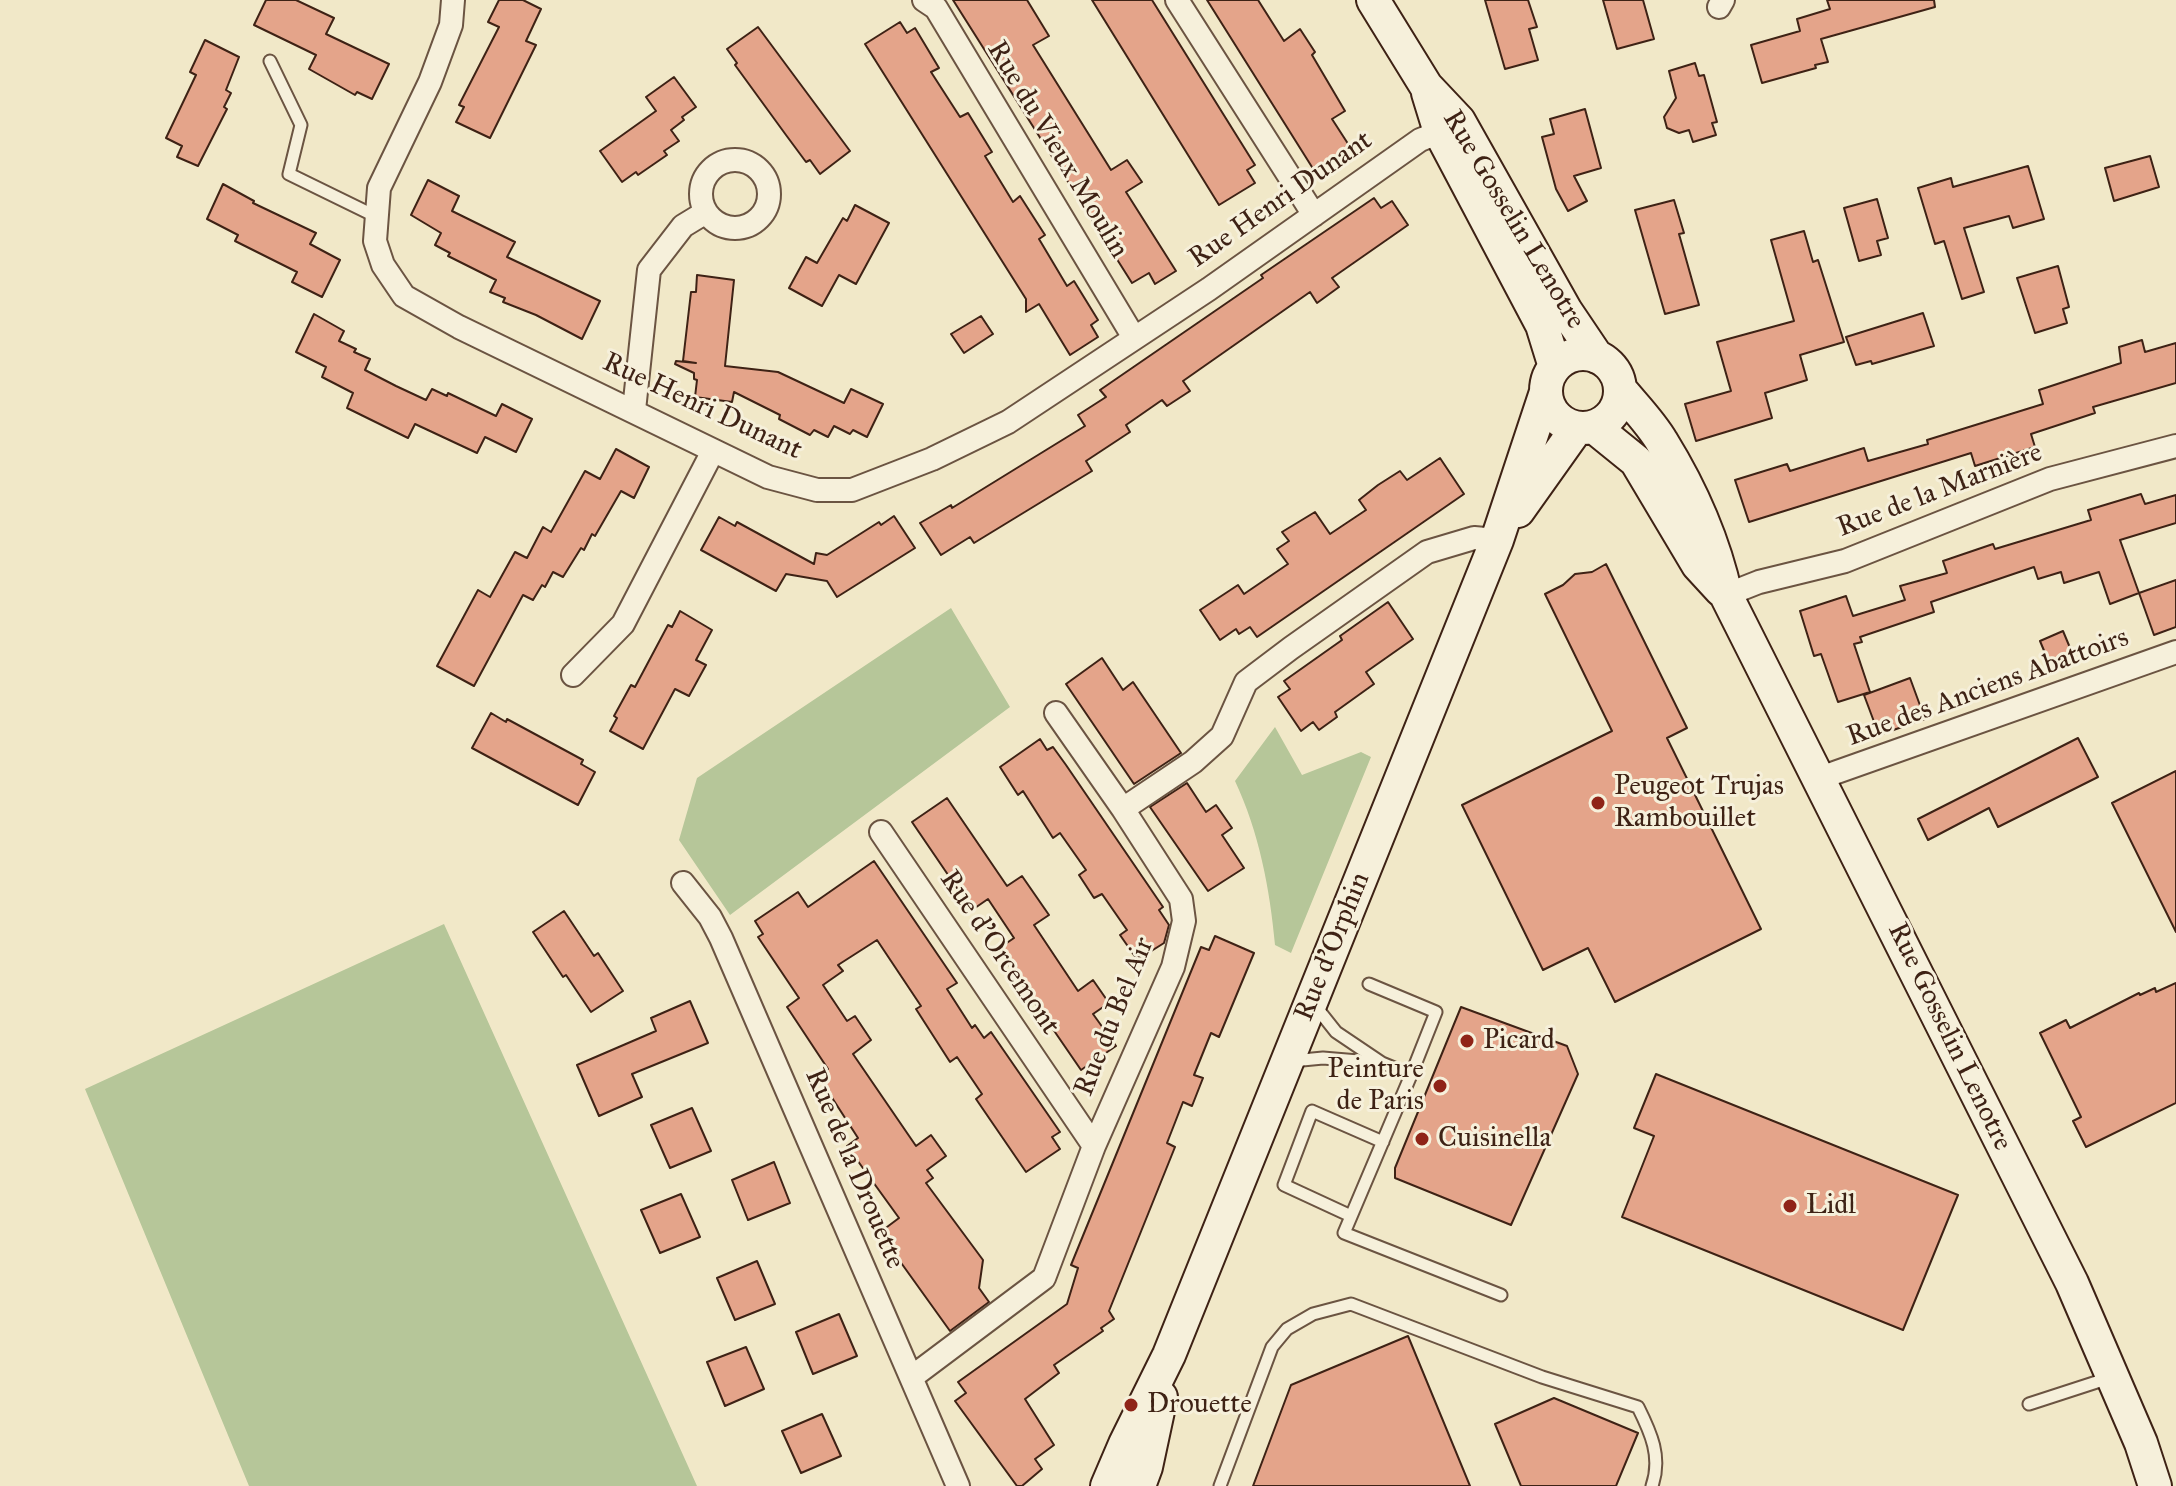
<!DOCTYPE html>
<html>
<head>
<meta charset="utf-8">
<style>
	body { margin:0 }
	canvas { display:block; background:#f1e8c8 }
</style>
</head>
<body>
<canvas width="2176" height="1486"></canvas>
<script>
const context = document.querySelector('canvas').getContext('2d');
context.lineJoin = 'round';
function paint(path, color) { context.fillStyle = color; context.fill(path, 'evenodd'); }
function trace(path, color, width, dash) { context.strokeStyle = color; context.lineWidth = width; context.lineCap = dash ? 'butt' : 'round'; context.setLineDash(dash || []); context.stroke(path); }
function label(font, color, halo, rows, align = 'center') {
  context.font = font + ' "IM FELL Great Primer",serif'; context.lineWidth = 6; context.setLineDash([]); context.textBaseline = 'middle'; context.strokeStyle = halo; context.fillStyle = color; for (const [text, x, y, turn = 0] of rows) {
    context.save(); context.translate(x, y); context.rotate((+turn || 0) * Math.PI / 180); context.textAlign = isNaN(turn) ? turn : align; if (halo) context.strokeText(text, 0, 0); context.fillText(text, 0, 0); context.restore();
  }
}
paint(new Path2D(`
	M951,608l59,99 -280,208 -51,-75 18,-62z
	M1275,727l27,48 59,-23 10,5 -80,196 -16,-8c-5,-56 -16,-113 -40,-164z
	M444,924l253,562h-448l-164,-397z`), '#b6c699');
const building = new Path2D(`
	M266,0h30l38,18 -8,16 63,30 -17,35 -15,-7 -2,3 -46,-26 7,-14 -62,-30z
	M499,0h24l18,9 -15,32 10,4 -46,93 -34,-16 8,-15 -5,-2 40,-78 -11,-5z
	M953,0h74l22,36 -16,9 78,125 16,-10 15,22 -16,10 50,79 -21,13 -6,-11 -17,10z
	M1092,0h60l103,165 -8,5 8,13 -36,22z
	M1207,0h51l26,41 16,-12 15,23 -3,3 33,56 -13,8 22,34 -37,22z
	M1485,0h43l9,27 -8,2 9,31 -33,9z
	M1603,0h40l11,39 -37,10z
	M1827,0h107l1,7 -114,32 7,23 -13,3 1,3 -54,15 -11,-38 49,-14 -3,-12 33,-10z
	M900,22l7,11 8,-5 24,40 -8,4 29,45 8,-4 24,39 -7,4 28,46 7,-6 25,39 -6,4 28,47 7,-5 24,39 -7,5 7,12 -28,18 -31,-51 -13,8v-13l-161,-255z
	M758,27l92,124 -30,23 -10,-14 -4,2 -20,-27 -51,-70 2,-2 -10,-14z
	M205,40l34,17 -13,33 5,3 -7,14 3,2 -29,57 -21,-9 5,-11 -16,-8 30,-63 -6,-3z
	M1695,63l4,13 5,-1 13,47 -5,1 4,12 -23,7 -4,-12 -10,3 -12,-5 -3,-11 12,-19 -7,-27z
	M674,77l22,30 -14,10 2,3 -13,10 8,11 -15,10 3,4 -29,20 -2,-3 -14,10 -22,-31 56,-40 -10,-14z
	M1585,109l16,59 -27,8 13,25 -19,10 -12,-22 -14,-52 12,-3 -4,-15z
	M2150,156l9,31 -45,14 -9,-33z
	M2028,166l16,53 -31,9 -4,-12 -45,12 20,64 -22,7 -18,-58 -9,3 -17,-56 33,-10 2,9z
	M428,180l31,16 -7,15 63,31 -8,15 93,44 -18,38 -46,-24 -33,-13 2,-4 -15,-6 6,-12 -48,-24 2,-3 -15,-8 6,-12 -30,-18z
	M223,184l31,17 -1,2 63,30 -6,11 30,16 -18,37 -30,-15 5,-10 -62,-31 3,-6 -31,-16z
	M1374,198l7,10 11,-7 16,24 -76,53 7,9 -22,16 -7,-11 -127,89 7,10 -23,15 -5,-6 -36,25 4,7 -44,29 6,10 -118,72 -4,-6 -29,18 -21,-32 31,-18 1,3 133,-82 -7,-11 28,-18 -6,-7 163,-112 -2,-3z
	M1877,199l11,39 -11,3 4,14 -22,6 -15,-53z
	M1674,200l10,33 -5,1 20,71 -34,9 -30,-104z
	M855,205l34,18 -33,61 -17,-9 -17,31 -33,-18 17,-31 11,6 26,-45 4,3z
	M1804,231l9,31 5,-2 26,82 -44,13 7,25 -42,13 7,25 -76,23 -11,-37 46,-13 -14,-49 77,-21 -23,-81z
	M2058,266l11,41 -6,2 4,14 -32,10 -18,-55z
	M697,275l37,5 -9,86 53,6 66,31 7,-14 32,15 -16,33 -14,-7 -3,4 -16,-8 -6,11 -14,-7 -4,5 -31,-16 1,-4 -46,-23 -2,10 -37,-5 2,-17 -3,-1v-6l-19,-9 1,-3 20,2 -13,-2 8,-69h5z
	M1923,313l11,33 -62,18 -1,-3 -15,4 -10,-28z
	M314,314l30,17 -5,10 17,8 -2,3 16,7 -5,11 31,16 30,14 6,-11 15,7 1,-3 48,23 6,-12 30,15 -16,33 -31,-15 -8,16 -62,-29 -7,14 -61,-30 6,-15 -31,-16 4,-10 -30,-15z
	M981,316l12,18 -29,19 -13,-19z
	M2142,340l3,12 31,-9v40l-83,24 2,6 -64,21 4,13 -60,19 -4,-13 -222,69 -14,-42 52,-16 3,7 74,-23 4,13 60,-17 -1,-4 116,-36 -4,-14 82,-27 -2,-16z
	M616,449l33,18 -15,31 -13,-7 -26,45 -3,-2 -8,16 -3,-2 -18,29 -10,-5 -8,15 -3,-2 -9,15 -10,-5 -49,91 -37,-20 41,-76 12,7 25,-45 12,6 16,-31 8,5 34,-61 15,8z
	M1440,458l24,36 -207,143 -7,-10 -11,7 -3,-5 -16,11 -20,-30 38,-25 6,9 44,-30 -11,-15 12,-8 -7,-9 33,-20 15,22 36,-24 -7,-10 19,-15 22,-14 7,9z
	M2141,494l4,10 31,-9v28l-56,17 19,53 -29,11 -11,-32 -35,11 -3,-11 -23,7 -4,-12 -103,35 3,10 -74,25 2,5 -8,2 16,48 -32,10 -17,-48 -7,2 -14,-45 46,-15 7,20 52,-16 -5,-14 47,-13 -4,-12 50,-17 2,5 96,-29 -3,-10z
	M894,516l21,32 -78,49 -10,-16 -41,-7 -10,17 -75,-41 18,-33 16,9 2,-4 77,42 2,-11 11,2 52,-33 2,3z
	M1606,564l81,164 -20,10 94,191 -146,73 -27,-54 -45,22 -81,-165 150,-74 -67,-137 18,-9 12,-11 17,-2z
	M2176,580v47l-22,8 -15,-42z
	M1388,602l25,37 -47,33 8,12 -39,28 2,5 -18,13 -6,-8 -12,9 -23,-34 12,-8 -6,-8 58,-41 -2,-4z
	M680,611l32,19 -16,30 10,5 -17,31 -14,-7 -32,60 -33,-18 7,-13 -3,-2 17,-31 4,2 33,-62 4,2z
	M2063,631l10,24 -23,10 -10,-24z
	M1102,658l21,32 10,-8 48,71 -47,31 -68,-100z
	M1910,678l15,41 -46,16 -15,-40z
	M491,713l15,9 1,-3 76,41 -2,4 14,8 -17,33 -106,-57z
	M2078,738l20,39 -100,50 -9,-19 -61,32 -10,-21z
	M1040,739l7,11 6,-3 13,18 97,142 -4,3 10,15 -5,18 -19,12 -9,3 -16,-23 7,-5 -25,-36 -8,4 -15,-23 7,-5 -26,-37 -7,5 -30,-47 -5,4 -18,-28z
	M2176,771v161l-64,-129z
	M1187,783l19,29 10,-7 16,23 -10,7 22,33 -36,23 -58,-84z
	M947,798l60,88 15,-10 27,39 -15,10 44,66 15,-11 16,23 -16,11 23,32 -35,24 -83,-121 16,-11 -26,-39 -16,11 -60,-88z
	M874,861l83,122 -10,6 25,39 3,-3 9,13 7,-6 69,100 -8,5 8,12 -34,23 -50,-73 6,-5 -25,-37 -7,5 -34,-53 5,-3 -44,-66 -39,25 5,6 -20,14 24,36 8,-5 16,24 -18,14 63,92 15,-11 15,21 -19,14 6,8 -7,5 57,77 -4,28 10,14 -39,29 -61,-85 4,-2 -10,-14 16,-12 -52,-72 11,-8 -40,-62 10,-7 -41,-62 12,-9 -41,-61 5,-3 -8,-13 43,-29 10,15z
	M564,911l30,45 4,-3 25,38 -32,21 -25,-37 -3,2 -30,-45z
	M1215,936l39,17 -35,84 -8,-4 -17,42 9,3 -11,28 -9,-4 -16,41 8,4 -66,164 5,8 -13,9 2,3 -49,34 5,8 -34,26 29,46 -19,14 7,10 -20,17h-5l-62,-85 11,-8 -8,-11 109,-78 11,-36 -7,-3 130,-318 8,3z
	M2176,983v120l-90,44 -13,-26 8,-4 -41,-84 26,-13 4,8 69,-35 1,2 15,-7 1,4z
	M690,1001l18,42 -76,31 10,23 -43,19 -22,-51 79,-34 -5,-13z
	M1461,1007l106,39 11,28 -67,151 -116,-47v-10z
	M1656,1074l302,121 -55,135 -281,-113 32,-81 -20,-8z
	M692,1108l19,43 -41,17 -19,-43z
	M774,1162l16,41 -42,17 -16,-40z
	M681,1194l19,43 -40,16 -19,-43z
	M757,1261l18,43 -40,16 -18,-42z
	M839,1314l18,42 -44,18 -17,-42z
	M1408,1336l62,150h-217l38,-101z
	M746,1347l18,42 -39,17 -18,-44z
	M1554,1398l84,35 -22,53h-95l-26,-62z
	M822,1414l19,42 -40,17 -19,-42z`);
paint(building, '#e4a48a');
trace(building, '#3e2215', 2);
const service = new Path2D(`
	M270,61l31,64 -12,49 86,42
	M1369,984l67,28 -25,63
	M1292,1061l31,-3 59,5 -46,-31 -23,-29
	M1382,1063l29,12 -67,158 157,62
	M1351,1216l-67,-31 28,-74 71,31
	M2029,1404l80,-26
	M1220,1486l52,-139 15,-18 26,-15 38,-10 191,73 96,30c13,26 24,50 14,79`);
const minor = new Path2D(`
	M453,0l-2,25 -21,57 -51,106 -4,53 8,24 21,31 55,31 309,150 49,13h35l80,-31 76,-37 201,-133 211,-149 20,-8 9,7
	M924,0l12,8 197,328
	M1177,0l137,215
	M1719,7l4,-7
	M701 194a34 34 0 1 1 68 0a34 34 0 1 1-68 0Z
	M634,410l15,-140 34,-44 23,-14
	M1726,595l33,-13 86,-21 205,-82 126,-33
	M573,675l50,-51 90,-173
	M1820,778l356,-126
	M1123,809l70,-47 29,-26 24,-54 45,-34 136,-96 47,-14 23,2
	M881,832l213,314
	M683,883l27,34 11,21 237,548
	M912,1377l132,-99 50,-132 79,-179 11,-46 -3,-22 -58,-90 -67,-96`);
const secondary = new Path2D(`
	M1373,0l53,86 33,35 107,190 31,46
	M1428,93l12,39 102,193 13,42
	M1546 391a37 37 0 1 1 74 0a37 37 0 1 1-74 0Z
	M1620,389c14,17 31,34 42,53 29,47 52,99 64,153l346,688 69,160 14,43
	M1594,427l42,34 62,104 23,25
	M1518,511l59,-83
	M1107,1486l18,-42 44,-89 328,-815 49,-148
	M1139,1486l7,-19 15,-70`);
trace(service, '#6b5442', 15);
trace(minor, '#6b5442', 26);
trace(secondary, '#3e2215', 36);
trace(service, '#f6f0db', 11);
trace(minor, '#f6f0db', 22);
trace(secondary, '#f6f0db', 32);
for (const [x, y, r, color] of [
	[1598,803,8,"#8f2418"],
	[1467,1041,8,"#8f2418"],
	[1440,1086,8,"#8f2418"],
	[1422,1139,8,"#8f2418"],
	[1790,1206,8,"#8f2418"],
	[1131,1405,8,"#8f2418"]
]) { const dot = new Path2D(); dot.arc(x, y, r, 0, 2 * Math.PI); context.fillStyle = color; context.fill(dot); trace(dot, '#f6f0db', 3); }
label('28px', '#3e2215', '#f6f0db', [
	["Rue du Vieux Moulin",1057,150,59],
	["Rue Henri Dunant",1281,200,-35],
	["Rue Gosselin Lenotre",1513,220,59],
	["Rue Henri Dunant",702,407,25],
	["Rue de la Marnière",1940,491,-21],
	["Rue des Anciens Abattoirs",1988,688,-20],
	["Rue d'Orphin",1333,947,-68],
	["Rue d'Orcemont",999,953,56],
	["Rue du Bel Air",1115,1017,-68],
	["Rue Gosselin Lenotre",1949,1037,64],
	["Rue de la Drouette",854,1169,67]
]);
label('28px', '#3e2215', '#f6f0db', [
	["Peugeot Trujas",1614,787],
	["Rambouillet",1614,819],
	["Picard",1483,1041],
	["Peinture",1424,1070,"right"],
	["de Paris",1424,1102,"right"],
	["Cuisinella",1438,1139],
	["Lidl",1806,1206],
	["Drouette",1147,1405]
], 'left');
</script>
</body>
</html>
